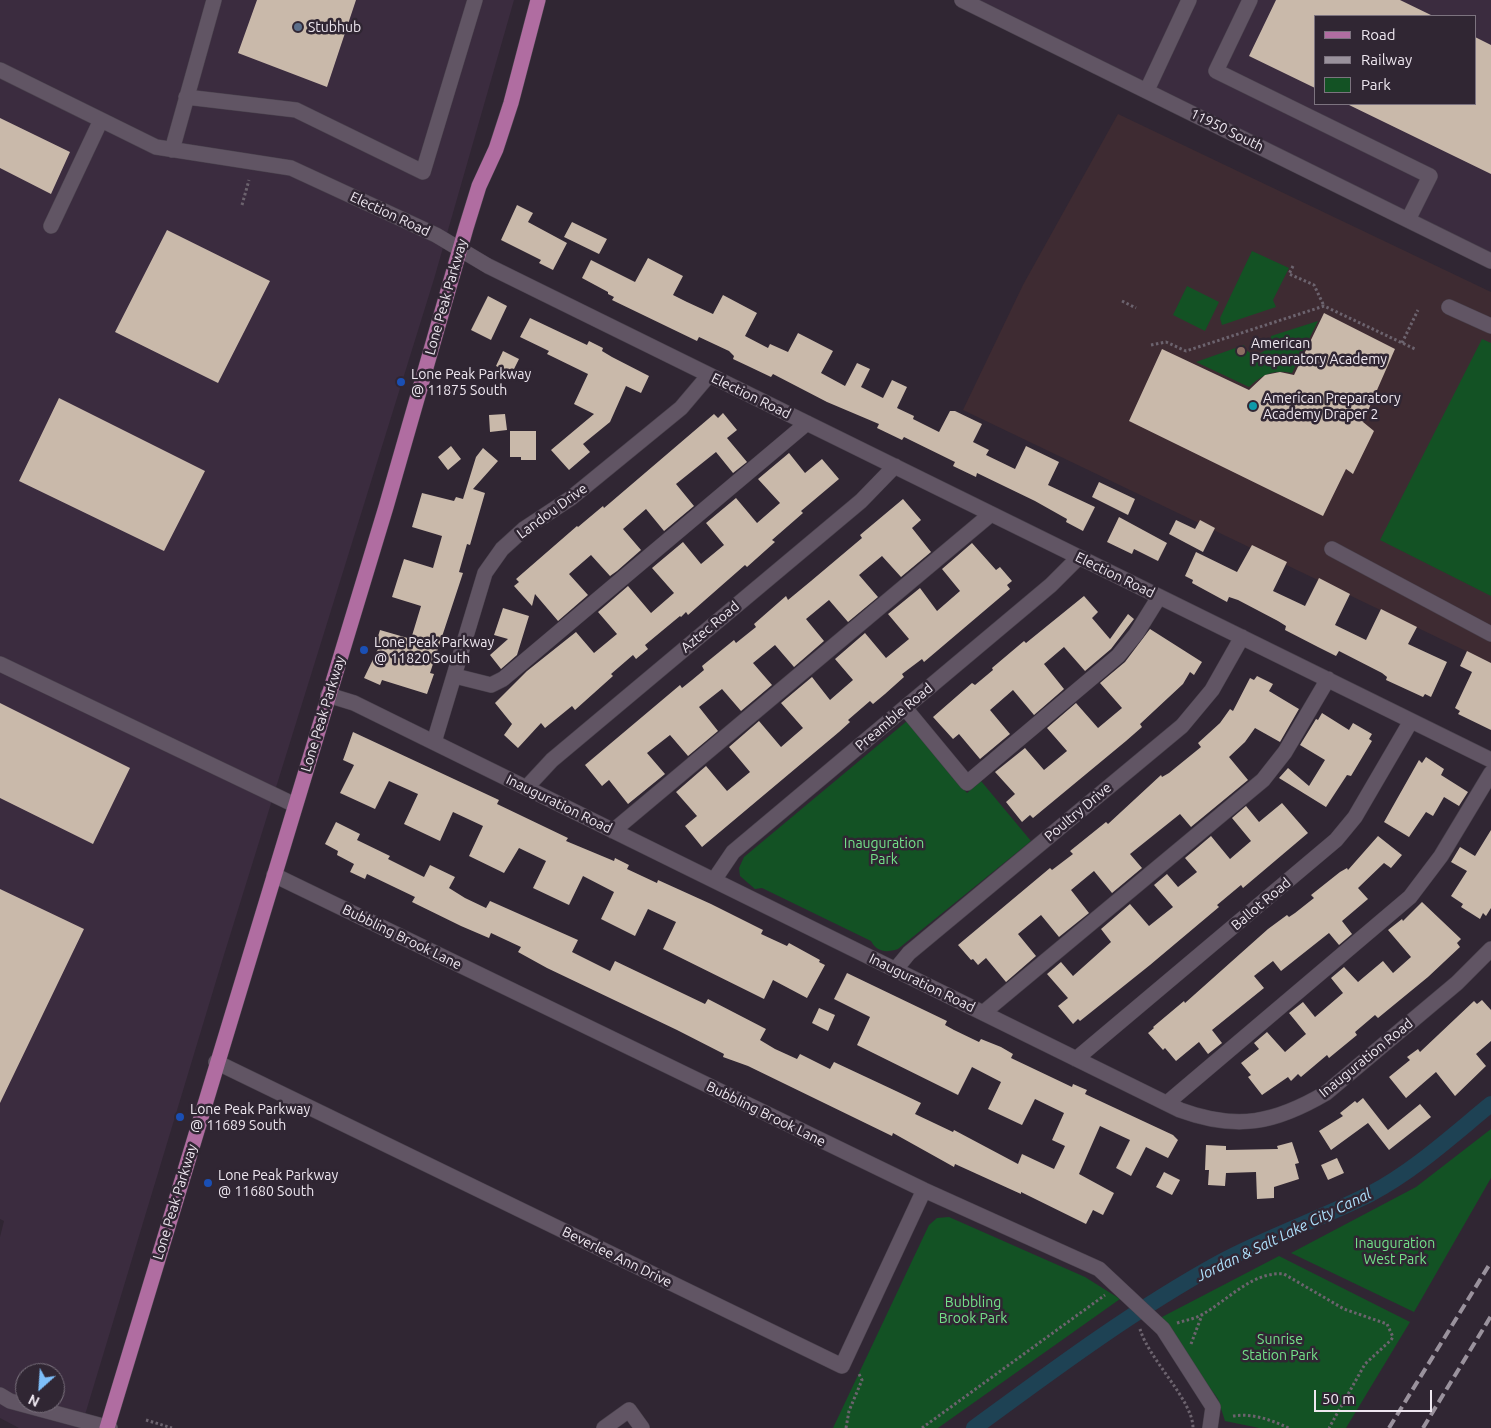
<!DOCTYPE html>
<html>
<head>
<meta charset="utf-8">
<style>
	body { margin:0 }
	#map { position:relative; width:1491px; height:1428px; overflow:hidden; background:#302633; font-family:Ubuntu,sans-serif }
	canvas { display:block }
	.legend { position:absolute; left:1314px; top:15px; width:162px; height:90px; box-sizing:border-box; background:#302633; border:1px solid #7c737f; margin:0; padding:6px 9px; list-style:none; font-size:15px; color:#eee7f0 }
	.legend li { display:flex; align-items:center; gap:10px; height:25px }
	.legend b { width:25px; border:1px solid #7c737f }
	.north { position:absolute; left:15px; top:1363px; width:50px; height:50px; box-sizing:border-box; background:#302633; border:1px solid #7c737f; border-radius:50%; rotate:206deg; font-size:14px; font-weight:700; line-height:20px; text-align:center; color:#eee7f0 }
	.north::after { content:''; display:block; margin:auto; width:18px; height:22px; background:#7dbef9; clip-path:polygon(50% 0,100% 100%,50% 72%,0 100%) }
	.scale { position:absolute; left:1314px; top:1390px; width:118px; height:22px; box-sizing:border-box; border:2px solid #eee7f0; border-top:0; padding-left:6px; font-size:15px; line-height:18px; white-space:nowrap; color:#eee7f0; -webkit-text-stroke:4px #302633; paint-order:stroke }
</style>
</head>
<body>
<div id="map">
<canvas width="1491" height="1428"></canvas>
<ul class="legend">
<li><b style="height:6px;background:#b06da1"></b>Road</li>
<li><b style="height:6px;background:#9a929d"></b>Railway</li>
<li><b style="height:14px;background:#135224"></b>Park</li>
</ul>
<div class="north">N</div>
<div class="scale">50 m</div>
</div>
<script>
const context = document.querySelector('canvas').getContext('2d');
context.lineJoin = 'round';
function paint(path, color) { context.fillStyle = color; context.fill(path, 'evenodd'); }
function trace(path, color, width, dash) { context.strokeStyle = color; context.lineWidth = width; context.lineCap = dash ? 'butt' : 'round'; context.setLineDash(dash || []); context.stroke(path); }
function label(font, color, halo, rows, align = 'center') {
  context.font = font + ' Ubuntu,sans-serif'; context.lineWidth = 5; context.setLineDash([]); context.textBaseline = 'middle'; context.strokeStyle = halo; context.fillStyle = color; for (const [text, x, y, turn = 0] of rows) {
    context.save(); context.translate(x, y); context.rotate((+turn || 0) * Math.PI / 180); context.textAlign = isNaN(turn) ? turn : align; if (halo) context.strokeText(text, 0, 0); context.fillText(text, 0, 0); context.restore();
  }
}
paint(new Path2D(`
	M0,0h514l-80,279 -211,679 -142,470h-62l-19,-10v-181l4,-16 -4,-2zM25,1373h30v30h-30z
	M973,0h518v269zM1315,16h160v88h-160z`), '#3b2c3f');
paint(new Path2D(`
	M1118,114l373,178v371l-528,-253 60,-125z`), '#3e2b32');
paint(new Path2D(`
	M1252,251l37,17 -16,32 3,7 -54,18 -2,-7z
	M1187,286l32,16 -14,29 -32,-16z
	M1318,321l-26,52c-19,-4 -30,2 -43,14l-53,-25 48,-17 2,5 7,5c12,-2 17,-7 18,-19z
	M1482,339l9,4v253l-111,-56z
	M907,721l60,72 14,-12 50,60 -133,108c-12,4 -21,3 -27,-8l-109,-53 -7,1 -15,-13 -1,-8 5,-11z
	M1491,1129v49l-77,134 -123,-59 125,-66z
	M949,1217l136,60 35,22 -182,129h-105l96,-203 8,-7z
	M1279,1256l131,66 -64,106h-87l-34,-7 -7,-22 -58,-81z`), '#135224');
trace(new Path2D(`
	M974,1428c79,-58 158,-117 245,-165 48,-26 101,-44 151,-69 44,-23 83,-59 121,-90`), '#1e4254', 16);
paint(new Path2D(`
	M257,0h99l-29,87 -89,-34z
	M1276,0h124l33,16h-118v72l-66,-32z
	M1475,37l16,8v129l-144,-70h128z
	M0,118l70,34 -19,42 -51,-26z
	M517,205l16,8 -5,9 39,21 -14,27 -14,-7 2,-3 -40,-20z
	M572,222l35,17 -8,15 -35,-17z
	M167,230l103,51 -52,102 -103,-51z
	M648,258l35,18 -10,19 14,7 26,12 10,-19 34,18 -12,23 23,12 2,-4 18,8 10,-19 35,18 -12,22 24,13 12,-23 13,6 -9,18 22,11 9,-18 15,7 -10,21 17,8 -1,3 26,13 11,-21h5l27,13 -9,18 16,8 -3,5 29,14 11,-23 33,16 -11,23 47,22 -12,24 -17,-9 1,-3 -32,-18 -58,-28 -1,4 -23,-11 2,-4 -51,-25 -2,3 -25,-12 2,-4 -52,-22 -54,-28 -2,3 -21,-10 -17,-8 1,-3 -5,-5 -30,-14 -2,4 -85,-41 2,-3 -6,-3v-2l-26,-14 9,-18 44,22z
	M488,296l19,10 -16,34 -20,-10z
	M1324,313l71,36 -32,73 11,9 -21,43 -7,-5 -23,47 -194,-95 33,-72 87,41 16,-15 15,-3 14,3z
	M530,318l57,27 2,-4 14,7 -1,3 10,6 37,19 -8,17 -15,-7 -16,36 -27,22 7,8 -21,18 -18,-20 43,-36 -20,-10 14,-30 -41,-20 2,-3 -29,-14z
	M503,351l16,8 -7,14 -16,-7z
	M59,398l146,73 -41,80 -145,-70z
	M723,413l14,17 -10,8 20,24 -14,11 -17,-21 -40,32 18,22 -30,25 -18,-22 -23,20 18,21 -24,21 -7,5 -19,-21 -22,19 19,21 -30,26 -23,-27 -3,12 -18,-20 5,-4 -3,-3 61,-53 1,1 25,-21 1,2 110,-94 4,4z
	M505,414l2,16 -17,2 -1,-17z
	M510,431h26v29h-15v-3h-11z
	M451,446l10,13 -13,11 -10,-13z
	M483,448l15,13 -25,28 12,4 -15,52 -3,-1 -8,28 4,1 -33,100 4,1 -7,20 -45,-14 -2,5 -16,-7 15,-31 -4,-1 5,-16 31,9 10,-33 -29,-9 5,-16 7,-22 29,9 9,-32 -30,-9 10,-34 32,8 2,-4 7,2 13,-42z
	M789,453l16,20 17,-14 17,20 -38,32 2,2 -31,27 3,2 -28,25 -2,-2 -57,50 -2,-3 -5,5 -1,-1 -35,29 3,4 -12,10 -3,-4 -22,19 2,2 -38,34 -3,-4 -27,22 -4,-5 -23,25 -14,-13 8,-11 -17,-21 32,-32 49,-39 18,21 23,-19 -19,-22 30,-26 23,27 23,-20 -22,-25 31,-26 18,22 23,-19 -18,-22 30,-25 21,25 23,-20 -22,-24z
	M1099,482l36,17 -7,16 -36,-18z
	M903,499l18,21 -9,8 19,24 -30,25 -19,-21 -23,19 19,22 -30,25 -19,-22 -23,19 18,22 -30,26 -19,-22 -22,18 19,22 -31,26 -19,-22 -23,18 19,24 -30,25 -18,-21 -23,18 18,21 -37,30 -19,-24 -7,6 -17,-21 95,-80 2,3 10,-8 12,-10 -2,-4 32,-26 2,3 20,-16 -2,-3 32,-28 2,4 23,-19 51,-43 -2,-3z
	M1119,517l48,26 -9,18 -24,-12 -2,5 -25,-12z
	M1176,520l19,9 5,-9 15,8 -12,24 -34,-18z
	M972,543l24,27 4,-3 12,14 -5,4 3,4 -86,73 -2,-3 -20,15 2,3 -19,17 -12,10 -3,-3 -22,19 2,2 -11,10 -137,115 -17,-21 12,-10 -21,-24 30,-26 21,25 23,-19 -21,-25 30,-26 22,26 22,-19 -22,-25 31,-26 18,23 23,-20 -18,-21 30,-26 21,25 23,-19 -21,-25 32,-26 17,23 23,-20 -18,-22z
	M1252,545l35,17 -14,29 32,15 14,-28 31,16 -15,31 31,15 15,-31 36,18 -9,17 39,18 -16,35 -6,-3 -2,3 -37,-17 1,-3 -5,-4 -43,-22 -3,5 -18,-9 -33,-17 1,-4 -8,-5 -40,-21 -9,-3 -2,5 -35,-19 1,-3 -8,-4 11,-24 41,20z
	M1084,596l14,16 -6,6 18,21 18,-25 6,5 -23,30 -26,22 -21,-24 -20,17 20,25 -30,26 -21,-25 -23,20 20,24 -30,25 -21,-25 -6,5 -20,-22 39,-34 3,2 18,-15 -1,-2 32,-27 2,2z
	M503,608l26,8 -12,39 -16,14 -11,-14 18,-16 -14,-4z
	M1150,629l52,33 -8,13 -4,-3 -7,12 -43,40 2,3 -16,14 -93,77 -3,-3 -8,7 -16,-20 9,-8 -20,-22 30,-24 19,22 23,-19 -20,-23 29,-25 22,25 24,-20 -22,-25 25,-21z
	M1467,651l24,12v67l-33,-16 2,-3 -5,-3 17,-36 -12,-6z
	M1257,676l16,8 -4,7 30,18 -19,33 -25,-14 -10,14 -16,15 19,23 -57,47 -11,-13 -50,40 12,14 -30,25 -18,-22 -23,19 18,23 -30,24 -18,-22 -23,19 18,22 -30,26 -20,-24 -8,7 -5,-6 -2,1 -13,-15 92,-77 2,2 21,-16 -3,-3 36,-29 2,2 53,-49 1,2 7,-4 32,-26 -3,-4 22,-20 10,-14 3,2 17,-33 4,2z
	M0,703l130,65 -37,76 -93,-46z
	M1322,713l27,17 4,-7 19,11 -3,5 3,2 -21,35 -4,-1 -21,32 -47,-29 9,-10 21,18 16,-26 -25,-15 16,-26 2,1z
	M353,732l146,68 -2,4 71,34 -2,3 48,20 1,-3 14,7 -2,4 30,14 1,-3 53,24 52,26 -2,4 26,12 2,-3 31,17 -1,2 6,3 -18,33 -34,-18 -9,19 -101,-50 13,-27 -28,-13 -13,27 -34,-17 13,-27 -31,-16 -14,29 -36,-17 13,-27 -27,-13 -15,25 -35,-17 14,-30 -30,-14 -13,29 -36,-17 14,-30 -29,-13 -14,28 -35,-16 14,-28 -11,-5z
	M1426,757l18,12 -3,6 27,17 -9,14 -15,-9 -11,19 -7,-4 -17,25 -25,-15 35,-62 3,3z
	M1282,803l26,30 -65,55 -2,-3 -24,20 2,2 -69,58 -70,56 -2,-2 -5,5 -15,-18 10,-8 -21,-24 14,-12 12,14 38,-34 -10,-13 29,-25 19,22 24,-19 -19,-22 13,-11 11,13 19,-15 -12,-14 26,-22 19,23 21,-18 -19,-23 14,-12 13,16z
	M336,822l24,12 -3,6 33,16 -2,3 36,18 6,-12 25,12 -6,11 16,10 21,10 4,-7 88,39 -6,12 38,19 5,-10 90,43 3,-5 58,30 -6,11 15,9 22,10 3,-5 30,15 4,-7 62,29 25,12 -6,11 38,18 1,-2 64,34 4,-10 32,15 11,-23 -13,-6 12,-27 -29,-14 -13,26 -34,-16 13,-27 -29,-15 -14,28 -101,-50 13,-28 -36,-18 13,-26 100,48 -2,4 9,5 25,12 2,-3 20,8 12,7 -2,4 61,29 1,-3 14,6 -2,4 88,41 5,5 -10,18 -22,-11 -15,29 -15,-8 14,-28 -30,-14 -21,48 35,19 -11,22 -10,-5 -7,14 -65,-32v2l-66,-30 -1,3 -61,-34 -1,3 -144,-70 -25,-9 1,-3 -47,-24 -130,-62 -29,-16 3,-5 -30,-14 -2,5 -28,-12 -49,-24 3,-5 -48,-23 -2,5 -15,-7 4,-8 -17,-9 1,-4 -13,-7z
	M1491,830v78l-5,8 -3,-3 -3,6 -19,-12 2,-3 -12,-8 16,-25 -16,-9 9,-15 15,9z
	M1378,836l24,19 -11,13 -7,-5 -26,25 10,11 -26,22 10,13 -13,11 -10,-12 -48,38 -8,-10 -19,15 10,12 -52,42 10,13 -14,11 -9,-12 -23,19 -11,-13 -2,2 -15,-17 6,-5 -1,-1 31,-26 1,2 83,-74 19,-14 2,2 6,-4 19,-15 -3,-3 29,-23 7,-4 1,2z
	M0,889l84,40 -84,174z
	M1422,902l39,37 -4,4 3,4 -32,30 -50,41 -3,-3 -20,17 2,3 -28,23 -2,-3 -26,22 -3,-3 -7,7 -3,-4 -26,18 -14,-18 3,-2 -10,-12 18,-14 -5,-6 13,-11 18,20 21,-18 -17,-21 14,-11 12,15 28,-24 -12,-15 13,-11 14,15 25,-21 10,12 18,-16 -23,-27 14,-11 1,2z
	M1482,1000l9,10v31l-15,13 10,12 -31,30 -19,-24 -30,26 -17,-21 21,-17 -3,-3 11,-8 2,3 54,-51 3,3z
	M819,1008l16,7 -7,16 -16,-8z
	M1363,1098l25,32 32,-26 11,13 -42,33 -21,-27 -37,27 -12,-19 24,-15 -3,-3 15,-12 2,2z
	M1292,1142l7,21 -4,1 4,15 -25,8v11l-17,1 -1,-27 -30,1 -1,13 -17,-1 1,-15h-4l1,-25 20,1v4l52,-1 -1,-3z
	M1337,1158l7,15 -16,7 -7,-15z
	M1164,1172l16,8 -8,15 -16,-8z`), '#c9b9aa');
const minor = new Path2D(`
	M962,0l529,261
	M1250,0l-34,71 214,105 -22,44
	M0,70l156,77 135,21 145,67 52,31 1003,494
	M1147,90l42,-90
	M186,97l110,13 127,62 52,-172
	M172,150l42,-150
	M51,226l50,-106
	M1449,307l42,19
	M1332,549l159,85
	M0,664l295,141
	M455,676l36,9 12,-6 304,-256
	M328,695l26,8 826,407c57,21 95,13 146,-17l131,-110 34,-34
	M905,708l62,75 151,-127 18,-22 23,-37
	M434,742l51,-169 17,-24 22,-20 47,-31 110,-90 28,-33
	M526,788l26,-28 309,-259 34,-35
	M613,831l378,-317
	M274,875l650,315 175,79 64,60 50,78 -3,21
	M714,880l19,-28 318,-267 28,-28
	M895,970l14,-17 273,-227 30,-36 30,-53
	M983,1013l280,-233 22,-28 43,-73
	M1076,1059l260,-219 19,-23 56,-96
	M216,1062l626,304 82,-176
	M1167,1103l243,-206 31,-41 50,-83
	M0,1395l10,6 100,27
	M604,1428l25,-18 13,18`);
const major = new Path2D(`
	M107,1428l279,-921 80,-279 13,-42 17,-37 15,-46 27,-103`);
trace(minor, '#4b434e', 16);
trace(major, '#4b434e', 16);
trace(new Path2D(`
	M242,205l7,-25
	M1293,266l-4,8 25,11 10,21
	M1122,301l14,7
	M1402,343l16,-33
	M1151,345l15,-3 20,9 138,-45 91,43
	M1177,1323c9,-3 18,-4 26,-9 25,-14 50,-43 81,-40l60,35 43,15 6,13 -2,3 -26,24 -36,64
	M1140,1329c9,31 53,71 53,99
	M1191,1344l11,-29
	M1233,1416c20,-3 38,4 56,12
	M146,1420l26,8
	M846,1428l3,-17 13,-31 -3,-6
	M922,1428l183,-133`), '#6c636e', 3, [2.5, 2.5]);
trace(minor, '#615564', 15);
trace(major, '#b06da1', 15);
trace(new Path2D(`
	M1389,1428l102,-166
	M1423,1428l68,-112`), '#9a929d', 4, [10, 5]);
for (const [x, y, r, color] of [
	[298,27,5,"#5c6f8a"],
	[1241,351,5,"#8d6e63"],
	[401,382,5,"#1a4fb4"],
	[1253,406,5,"#0f9aa8"],
	[364,650,5,"#1a4fb4"],
	[180,1117,5,"#1a4fb4"],
	[208,1183,5,"#1a4fb4"]
]) { const dot = new Path2D(); dot.arc(x, y, r, 0, 2 * Math.PI); context.fillStyle = color; context.fill(dot); trace(dot, '#302633', 2); }
label('14px', '#eee7f0', '#302633', [
	["Stubhub",308,27],
	["American",1251,343],
	["Preparatory Academy",1251,359],
	["Lone Peak Parkway",411,374],
	["@ 11875 South",411,390],
	["American Preparatory",1263,398],
	["Academy Draper 2",1263,414],
	["Lone Peak Parkway",374,642],
	["@ 11820 South",374,658],
	["Lone Peak Parkway",190,1109],
	["@ 11689 South",190,1125],
	["Lone Peak Parkway",218,1175],
	["@ 11680 South",218,1191]
], 'left');
label('14px', '#eee7f0', '#302633', [
	["11950 South",1227,130,26],
	["Election Road",390,214,25],
	["Lone Peak Parkway",446,297,-74],
	["Election Road",751,396,26],
	["Landou Drive",552,511,-36],
	["Election Road",1115,575,26],
	["Aztec Road",710,627,-40],
	["Lone Peak Parkway",323,714,-73],
	["Preamble Road",894,717,-40],
	["Inauguration Road",559,804,26],
	["Poultry Drive",1078,812,-40],
	["Ballot Road",1261,904,-40],
	["Bubbling Brook Lane",402,937,26],
	["Inauguration Road",922,983,26],
	["Inauguration Road",1366,1058,-39],
	["Bubbling Brook Lane",766,1114,26],
	["Lone Peak Parkway",175,1202,-73],
	["Beverlee Ann Drive",617,1257,26]
]);
label('14px', '#74e28a', '#302633', [
	["Inauguration",884,843],
	["Park",884,859],
	["Inauguration",1395,1243],
	["West Park",1395,1259],
	["Bubbling",973,1302],
	["Brook Park",973,1318],
	["Sunrise",1280,1339],
	["Station Park",1280,1355]
]);
label('italic 15px', '#afe1fd', '#302633', [
	["Jordan & Salt Lake City Canal",1284,1235,-26]
]);
</script>
</body>
</html>
